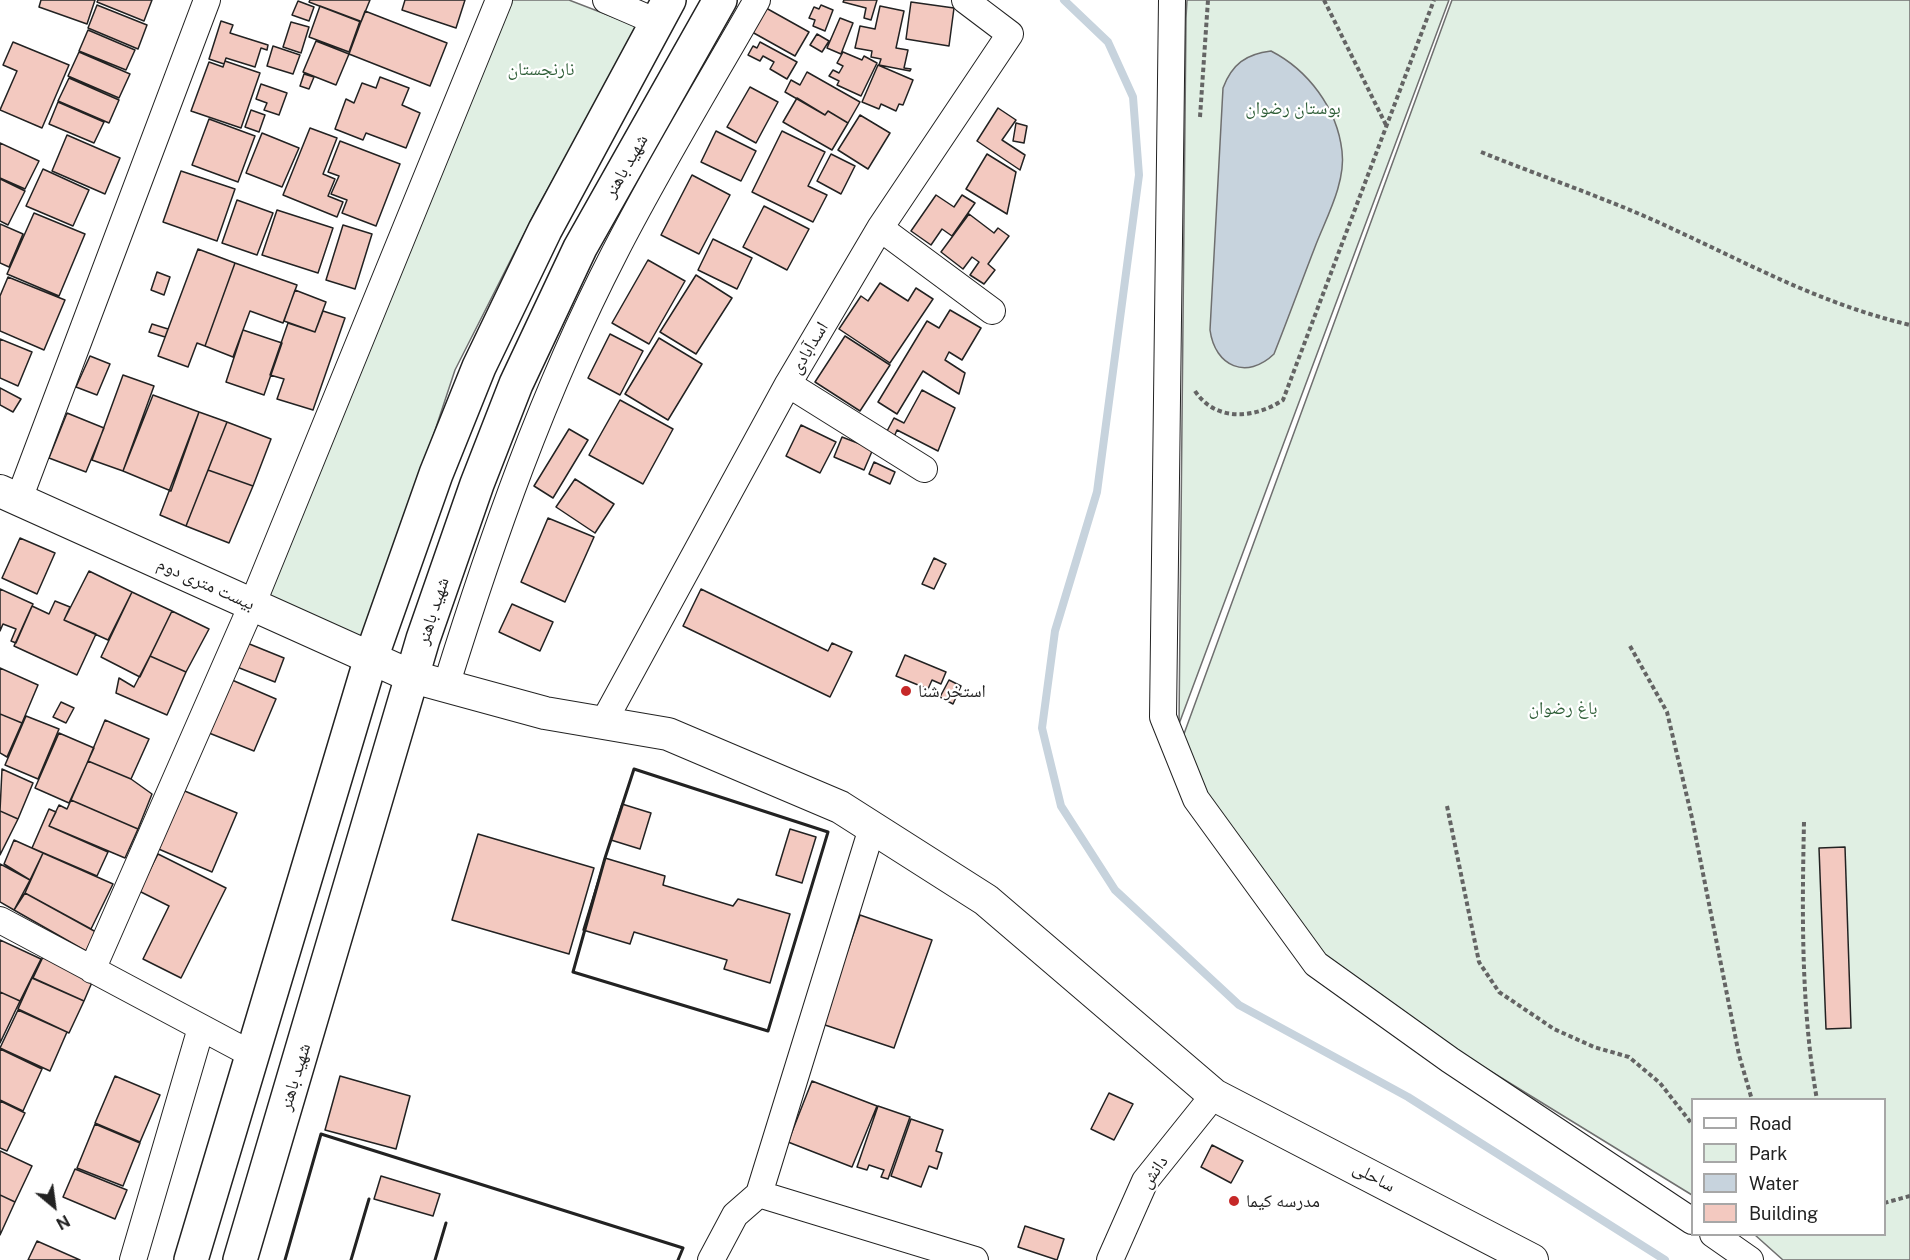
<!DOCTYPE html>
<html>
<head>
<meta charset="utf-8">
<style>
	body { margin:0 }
	#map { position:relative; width:1910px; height:1260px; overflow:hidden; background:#fff; font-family:"Public Sans",sans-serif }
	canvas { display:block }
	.legend { position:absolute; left:1691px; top:1098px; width:195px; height:138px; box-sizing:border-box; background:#fff; border:2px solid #a7a7a7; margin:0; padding:8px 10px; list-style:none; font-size:18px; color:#222 }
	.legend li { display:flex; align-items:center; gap:12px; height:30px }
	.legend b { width:30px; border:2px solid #a7a7a7 }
	.north { position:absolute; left:24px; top:1176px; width:60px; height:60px; -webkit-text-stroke:4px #fff; paint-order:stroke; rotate:151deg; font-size:16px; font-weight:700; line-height:24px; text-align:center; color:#222 }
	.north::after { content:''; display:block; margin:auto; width:21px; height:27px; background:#222; clip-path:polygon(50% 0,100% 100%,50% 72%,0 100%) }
</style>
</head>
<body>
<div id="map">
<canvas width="1910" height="1260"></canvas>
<ul class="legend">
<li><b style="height:8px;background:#fff"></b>Road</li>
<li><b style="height:16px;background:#e0efe3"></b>Park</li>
<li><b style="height:16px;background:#c7d3dd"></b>Water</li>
<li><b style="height:16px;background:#f3c9c0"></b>Building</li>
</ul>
<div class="north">N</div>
</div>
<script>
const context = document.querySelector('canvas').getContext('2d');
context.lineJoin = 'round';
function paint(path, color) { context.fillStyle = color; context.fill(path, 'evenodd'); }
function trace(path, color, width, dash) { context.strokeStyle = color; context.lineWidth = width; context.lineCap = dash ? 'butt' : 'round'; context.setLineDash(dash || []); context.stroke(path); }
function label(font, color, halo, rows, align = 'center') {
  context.font = font + ' "Public Sans","Noto Naskh Arabic",sans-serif'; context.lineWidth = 4.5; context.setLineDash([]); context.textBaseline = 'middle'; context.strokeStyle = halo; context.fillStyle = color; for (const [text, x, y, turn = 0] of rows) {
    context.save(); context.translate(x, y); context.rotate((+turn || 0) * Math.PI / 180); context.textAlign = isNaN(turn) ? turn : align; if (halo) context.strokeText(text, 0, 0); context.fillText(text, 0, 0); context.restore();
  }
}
const green = new Path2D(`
	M499,0h70l70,27 -102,181 -82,162 -77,233 -18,40 -106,-47z
	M1187,0h262l-270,724 7,-706z
	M1452,0h458v1260h-127l-28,-25 129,-1v-134h-192v95l-376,-231 -139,-211z`);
paint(green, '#e0efe3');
trace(green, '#6f6f6f', 1.5);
const water = new Path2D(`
	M1271,51c37,19 66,57 71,100 4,32 -16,67 -27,96 -14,36 -27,72 -41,107 -27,26 -59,13 -64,-24l13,-242c9,-24 23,-34 48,-37z`);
paint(water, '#c7d3dd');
trace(water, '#6f6f6f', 1.5);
trace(new Path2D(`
	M1064,0l44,42 25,55 6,78 -42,317 -42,139 -13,97 19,78 54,84 124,115 169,92 257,163`), '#c7d3dd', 8);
const building = new Path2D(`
	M41,0h54l-8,24 -48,-17z
	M98,0h54l-8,21 -47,-19z
	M310,0h60l-9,22 -52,-20z
	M405,0h60l-9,28 -54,-18z
	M844,0h33l-6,20 -7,-2 2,-10 -23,-6z
	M298,1l16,6 -5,14 -17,-6z
	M911,2l43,6 -5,38 -43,-7z
	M97,5l50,20 -9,24 -50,-21z
	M821,5l12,5 -8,21 -12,-5 2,-6 -6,-2 5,-11 5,2z
	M320,6l40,15 -11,31 -40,-15z
	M880,6l24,5 -8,37 12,2 -4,18 7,1 -1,2 -31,-6 2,-6 -10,-2 1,-6 -17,-3 5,-22 15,3z
	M766,8l43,24 -14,24 -43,-24z
	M365,11l82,32 -17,43 -81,-32z
	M840,18l13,5 -12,31 -14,-6z
	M221,21l12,4 -3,8 38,12 -1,5 -6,-2 -6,19 -29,-9 -2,6 -15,-5z
	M291,22l18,5 -8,26 -18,-6z
	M88,30l47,20 -9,20 -47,-19z
	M817,34l12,7 -7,11 -12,-7z
	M316,41l33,13 -13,31 -33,-13z
	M13,42l56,23 -27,63 -42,-18 17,-39 -14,-6z
	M760,42l37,20 -10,17 -17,-10 4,-7 -11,-6 -3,5 -12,-6 5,-9 4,2z
	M273,46l27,9 -7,19 -26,-8z
	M79,52l51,22 -11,24 -51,-22z
	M843,52l19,8 2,-4 13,7 -16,33 -24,-11 2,-4 -10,-5 4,-6 6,3 4,-7 -6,-3z
	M225,61l35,12 -19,55 -50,-17 18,-49 14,5z
	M878,65l35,15 -10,25 -4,-1 -3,7 -15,-7 -2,5 -17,-7z
	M807,72l53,30 -12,21 -20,-12 -3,4 -40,-23 6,-12 9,5z
	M304,74l10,3 -5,12 -9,-3z
	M380,77l29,11 -7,17 18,8 -14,35 -40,-15 -3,7 -28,-11 11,-30 8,4 8,-20 14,5z
	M69,78l50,22 -10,23 -51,-22z
	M261,84l26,9 -8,22 -15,-5 3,-7 -11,-4z
	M750,87l28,15 -22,41 -29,-16z
	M797,98l28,17 3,-4 20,12 -16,27 -49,-28z
	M58,102l46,20 -10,21 -45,-19z
	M998,108l18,12 -14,20 23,15 -5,15 -43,-29z
	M251,110l14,5 -6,17 -14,-5z
	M860,115l30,18 -22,36 -30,-19z
	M209,119l46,17 -17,46 -46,-17z
	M1016,123l11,3 -3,17 -11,-2z
	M310,128l27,10 -14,36 12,5 -7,17 15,6 -6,15 -54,-22z
	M716,131l40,20 -15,30 -40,-19z
	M782,131l43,21 -17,34 19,9 -14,27 -61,-30z
	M262,133l37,15 -17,39 -36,-14z
	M67,135l53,23 -15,36 -53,-23z
	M340,141l60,23 -24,62 -34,-13 5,-13 -16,-6 8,-18 -11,-4z
	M0,143l39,18 -14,28 -25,-11z
	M831,154l24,12 -14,28 -24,-13z
	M987,154l29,18 -9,42 -41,-25z
	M43,169l46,21 -16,36 -47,-20z
	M181,171l54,18 -18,52 -54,-19z
	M692,175l38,20 -31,59 -38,-19z
	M0,179l25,12 -17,34 -8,-4z
	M936,195l18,12 8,-12 13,8 -23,33 -10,-7 -11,16 -20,-14z
	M237,200l36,13 -16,42 -35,-12z
	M764,206l45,23 -22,41 -44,-23z
	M277,210l56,18 -15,45 -56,-18z
	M34,213l51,21 -26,62 -52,-22z
	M969,214l25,19 4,-5 11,8 -21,28 7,6 -11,14 -14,-9 9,-13 -7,-5 -9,12 -22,-17z
	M0,224l23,10 -14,33 -9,-4z
	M343,225l29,9 -17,55 -29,-9z
	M713,239l39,19 -15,31 -39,-19z
	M198,249l37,14 -30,83 -8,-3 -9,24 -30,-11z
	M648,260l37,21 -36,63 -37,-21z
	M235,263l62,22 -14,38 -33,-12 -17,46 -28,-11z
	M157,272l13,5 -6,18 -13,-5z
	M696,275l36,23 -36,56 -36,-22z
	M8,277l57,23 -21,50 -44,-19v-35z
	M880,283l28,18 8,-13 17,11 -43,64 -51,-34 22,-33 7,5z
	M295,290l31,12 -11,30 -31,-11z
	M950,310l31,18 -19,32 -13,-8 -4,8 20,13 -6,21 -36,-23 -26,43 -19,-12 49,-81 12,7z
	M323,311l22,7 -32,92 -36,-11 7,-20 -14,-4 18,-52 27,9z
	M152,324l16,5 -3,8 -16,-5z
	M243,330l39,13 -18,52 -38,-13z
	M610,334l33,17 -23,44 -32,-17z
	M845,336l45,29 -30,46 -45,-29z
	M659,338l43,26 -34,56 -43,-26z
	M0,339l32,13 -14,34 -18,-8z
	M90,356l20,8 -13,31 -21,-8z
	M123,375l31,11 -31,85 -31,-11z
	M0,388l21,11 -8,13 -13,-7z
	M922,390l33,18 -17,43 -41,-21 -3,7 -8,-4 8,-15 10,5z
	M153,395l46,17 -28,79 -48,-20z
	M620,400l53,29 -30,55 -54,-29z
	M199,412l28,10 -41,104 -26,-11z
	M67,413l37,15 -18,44 -37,-14z
	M227,422l44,17 -18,47 -45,-16z
	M801,425l35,17 -16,31 -34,-17z
	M569,429l19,11 -35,58 -19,-12z
	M842,437l31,12 -9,21 -30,-13z
	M874,462l21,10 -5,12 -21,-10z
	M208,470l45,16 -24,57 -43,-17z
	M575,479l39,25 -19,29 -39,-26z
	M548,518l46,19 -29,65 -44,-20z
	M20,538l35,15 -18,41 -35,-16z
	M934,558l12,6 -12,25 -12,-5z
	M89,571l43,21 -24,48 -44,-20z
	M0,589l33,15 -17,39 -5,-2 5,-12 -13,-5 -3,7z
	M701,589l127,62 4,-8 20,9 -22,45 -147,-71z
	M132,592l40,19 -32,66 -39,-20z
	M55,601l15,6 -6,13 32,14 -19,41 -63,-29 18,-40 17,8z
	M512,604l41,18 -13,29 -41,-19z
	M172,611l37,18 -23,43 -36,-16z
	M247,643l37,15 -9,24 -38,-15z
	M905,655l41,17 -5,12 -9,-4 -4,9 -32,-13z
	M150,656l36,16 -19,43 -51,-22 3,-15 15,9z
	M0,668l38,17 -16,38 -22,-9z
	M232,680l44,19 -22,52 -45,-18z
	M949,680l12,6 -8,18 -13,-7z
	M61,702l13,6 -8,15 -13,-6z
	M0,714l22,9 -15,34 -7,-4z
	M26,716l33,13 -21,50 -33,-14z
	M105,720l44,19 -18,40 -43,-18z
	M59,733l35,15 -25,55 -34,-15z
	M88,761l43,18 21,15 -14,35 -67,-29z
	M2,769l31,14 -15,36 -18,-8z
	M180,789l57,24 -25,59 -58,-25z
	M71,800l67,29 -13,29 -76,-32 10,-21 8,4z
	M622,804l29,9 -11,36 -29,-9z
	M49,809l7,3 -7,14 59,26 -11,24 -65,-28z
	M0,811l18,8 -18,36z
	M790,829l26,8 -14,46 -26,-8z
	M478,834l116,34 -25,86 -117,-34z
	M14,840l29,13 -13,27 -26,-16z
	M1845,847l6,181 -25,1 -7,-181z
	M43,853l70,31 -22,45 -66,-36z
	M158,854l68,34 -45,90 -38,-19 26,-53 -30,-15z
	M605,858l60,18 -2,9 70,21 5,-7 52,15 -20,69 -46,-14 3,-9 -93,-28 -4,12 -47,-14z
	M0,864l30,16 -16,30 -14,-8z
	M25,893l71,39 -10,19 -72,-41z
	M860,915l72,25 -38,108 -72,-24z
	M0,940l41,19 -21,42 -20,-9z
	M43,957l50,23 -9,21 -51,-23z
	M32,978l52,23 -15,32 -51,-24z
	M0,992l20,9 -20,42z
	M18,1010l49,22 -17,39 -50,-23z
	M0,1049l42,20 -19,42 -23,-11z
	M115,1076l45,19 -20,47 -45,-19z
	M340,1076l70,20 -14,53 -71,-19z
	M812,1081l65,25 -25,61 -64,-25z
	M1109,1093l24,11 -19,36 -23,-11z
	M0,1101l25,12 -18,38 -7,-3z
	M878,1106l32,11 -22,62 -7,-2 3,-7 -15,-5 -2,5 -10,-3z
	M911,1119l32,11 -7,21 6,2 -5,16 -8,-3 -8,21 -30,-11z
	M95,1124l45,19 -17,43 -46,-18z
	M1212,1145l31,16 -12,22 -30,-16z
	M0,1151l32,15 -17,36 -15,-7z
	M75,1169l52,21 -12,29 -52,-22z
	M381,1176l59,18 -7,22 -59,-17z
	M0,1195l15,7 -15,33z
	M1025,1226l39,13 -7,21 -39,-13z
	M37,1241l43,19h-52z`);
paint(building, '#f3c9c0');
trace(building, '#222', 1.5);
const minor = new Path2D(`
	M606,0l51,22
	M1172,0l-9,717 33,82 120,165 134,96 242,161
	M880,228l112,83
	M788,384l136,85
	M19,499l188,-499
	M446,686c46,-148 97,-294 168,-432 44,-86 95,-170 143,-254
	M603,723l185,-339 92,-156 130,-194 -45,-34
	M0,920l251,134
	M92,970l160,-365 247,-605
	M759,1194l216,66
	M1713,1234l37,26
	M133,1260l68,-232
	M711,1260l24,-45 24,-21 113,-366
	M1110,1260l35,-79 69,-86`);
const tertiary = new Path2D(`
	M0,491l413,186 132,36 123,21 172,73 146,93 228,195 318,165`);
const secondary = new Path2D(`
	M191,1260l180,-602 65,-184 43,-107 66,-137 124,-230
	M240,1260l183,-621 54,-155 39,-100 64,-136 140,-248`);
trace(minor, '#222', 28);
trace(tertiary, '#222', 34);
trace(secondary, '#222', 36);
trace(new Path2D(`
	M1324,0l62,125
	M1200,117l8,-117
	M1481,152c64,26 131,48 194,78 80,37 147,74 235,95
	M1195,391c21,32 61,27 88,9l151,-400
	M1630,646l37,66 25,106 47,237 13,45
	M1447,806l32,156 20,30 55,37 40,18 35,10 31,26 32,41
	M1804,822c-2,92 -3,186 13,278
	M1884,1203l26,-7`), '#646464', 4, [4.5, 3]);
trace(minor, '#fff', 26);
trace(tertiary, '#fff', 32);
trace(secondary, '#fff', 33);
trace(new Path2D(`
	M634,769l194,63 -60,199 -195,-59 32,-114z
	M285,1260l36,-126 362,114 -5,12
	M351,1260l18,-61
	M435,1260l11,-37`), '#222', 3);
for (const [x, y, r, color] of [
	[906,691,6,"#c62828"],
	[1234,1201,6,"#c62828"]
]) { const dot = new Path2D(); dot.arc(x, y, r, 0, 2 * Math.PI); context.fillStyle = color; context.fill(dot); trace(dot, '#fff', 2); }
label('18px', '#2f5e38', '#fff', [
	["نارنجستان",541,69],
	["بوستان رضوان",1293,108],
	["باغ رضوان",1563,708]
]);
label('18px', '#222', '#fff', [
	["شهید باهنر",626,166,-60],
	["اسدآبادی",809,348,-59],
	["بیست متری دوم",206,584,24],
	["شهید باهنر",433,611,-72],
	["شهید باهنر",295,1077,-73],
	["دانش",1154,1172,-55],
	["ساحلی",1374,1177,28]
]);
label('18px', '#222', '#fff', [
	["استخر شنا",918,691],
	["مدرسه کیما",1246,1201]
], 'left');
</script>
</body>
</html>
